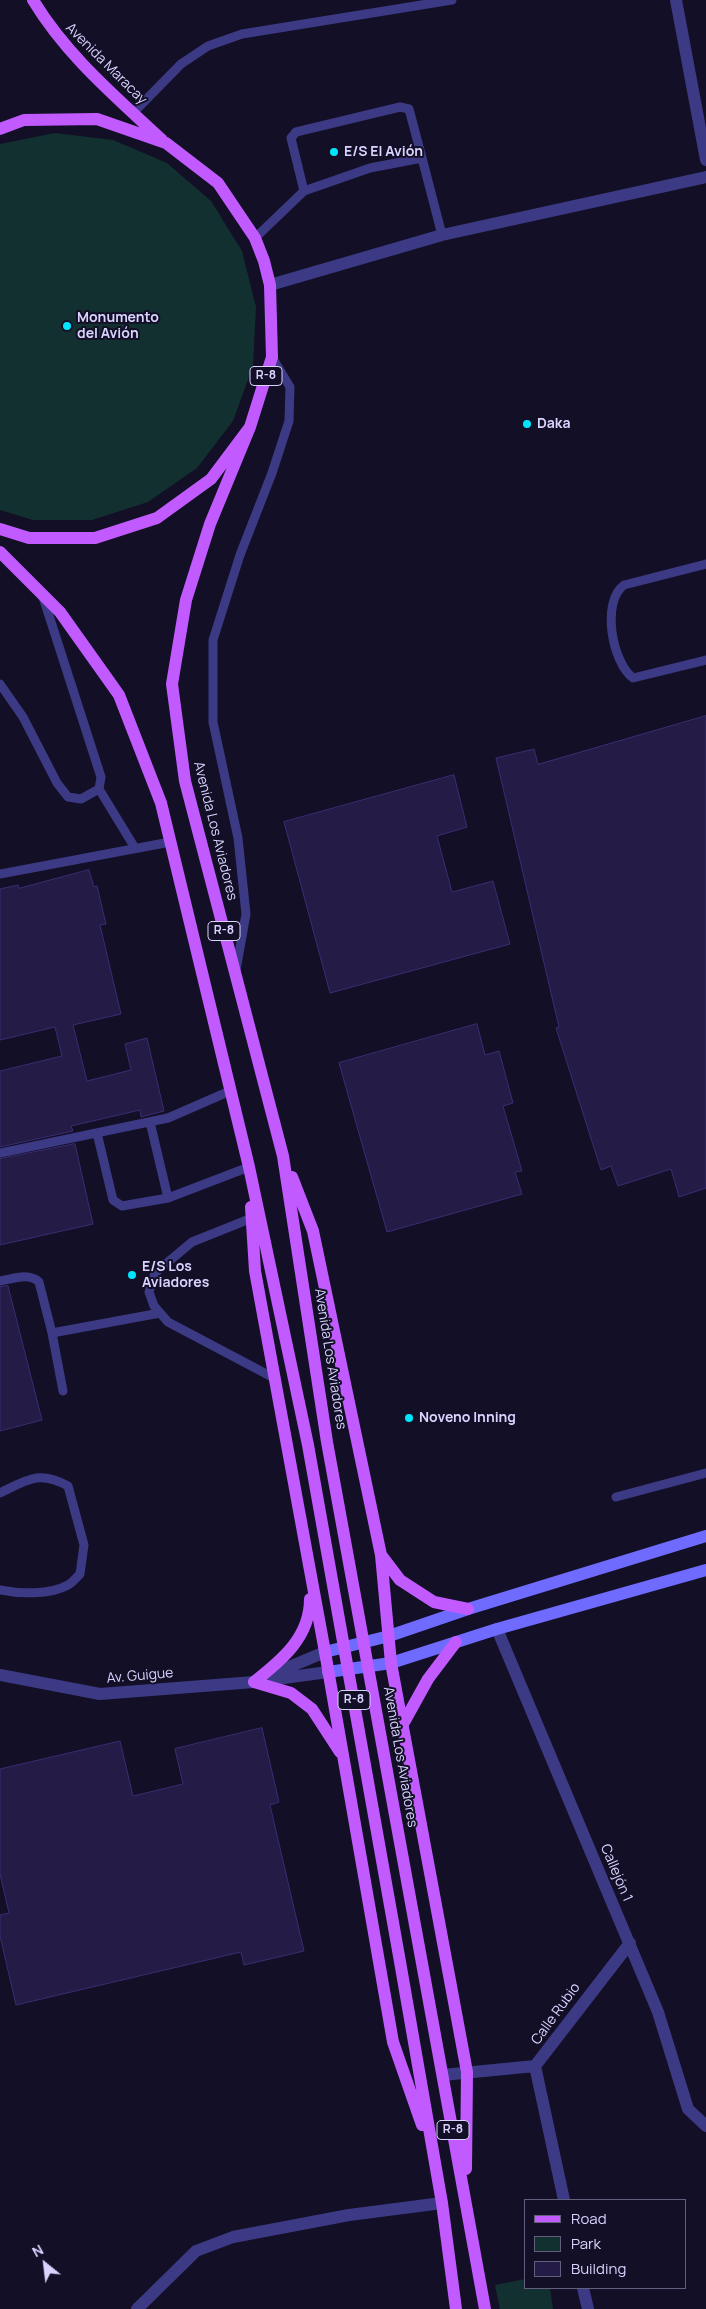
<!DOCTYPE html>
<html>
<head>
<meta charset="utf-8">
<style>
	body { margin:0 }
	#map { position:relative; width:706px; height:2309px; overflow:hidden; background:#130f26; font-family:Manrope,sans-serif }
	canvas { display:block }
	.legend { position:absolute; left:524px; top:2199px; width:162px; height:90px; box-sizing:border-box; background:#130f26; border:1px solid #625e7d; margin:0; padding:6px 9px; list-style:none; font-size:15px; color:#d9d4ff }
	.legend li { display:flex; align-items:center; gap:10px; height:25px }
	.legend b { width:25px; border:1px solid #625e7d }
	.north { position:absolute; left:20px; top:2239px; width:50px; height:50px; -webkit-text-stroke:4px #130f26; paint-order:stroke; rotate:331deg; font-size:14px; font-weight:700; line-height:20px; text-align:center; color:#d9d4ff }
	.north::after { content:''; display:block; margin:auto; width:18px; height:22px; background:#d9d4ff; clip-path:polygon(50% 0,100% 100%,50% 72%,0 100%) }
</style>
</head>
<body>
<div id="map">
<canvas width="706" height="2309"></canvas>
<ul class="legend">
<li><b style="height:6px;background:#c25bff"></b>Road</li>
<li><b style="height:14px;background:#12302f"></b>Park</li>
<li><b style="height:14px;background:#241b47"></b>Building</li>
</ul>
<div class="north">N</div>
</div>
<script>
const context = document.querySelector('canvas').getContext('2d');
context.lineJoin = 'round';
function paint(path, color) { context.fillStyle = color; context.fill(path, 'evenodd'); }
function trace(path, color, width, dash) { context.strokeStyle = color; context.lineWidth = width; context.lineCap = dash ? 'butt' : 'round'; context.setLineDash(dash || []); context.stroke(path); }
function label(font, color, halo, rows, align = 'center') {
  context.font = font + ' Manrope,sans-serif'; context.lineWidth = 4; context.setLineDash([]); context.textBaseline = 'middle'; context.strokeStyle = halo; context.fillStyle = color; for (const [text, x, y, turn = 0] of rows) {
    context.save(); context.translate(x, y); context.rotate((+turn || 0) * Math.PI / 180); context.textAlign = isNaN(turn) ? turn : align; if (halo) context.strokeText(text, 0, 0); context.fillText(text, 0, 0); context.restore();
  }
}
paint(new Path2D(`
	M55,133l58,7 54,23 44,38 31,50 14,56 -3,59 -20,55 -36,47 -49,34 -56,18h-59l-33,-10v-366z
	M525,2279v9h25l3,21h-53l-5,-24z`), '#12302f');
const building = new Path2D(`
	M706,716v472l-27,9 -8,-28 -53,17 -7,-20 -10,4 -45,-142 3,-1 -63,-269 38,-9 4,15z
	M454,775l13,52 -30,9 15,56 41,-11 17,63 -180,49 -46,-171z
	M89,870l5,17 3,-1 9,38 -6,1 21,89 -48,11 14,56 44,-11 -6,-26 22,-6 17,73 -23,6 -1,-7 -69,16 2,5 -73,16v-76l62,-15 -7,-29 -55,13v-151l18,-4 1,3z
	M477,1024l8,31 14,-4 14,52 -10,3 19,65 -7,1 7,22 -135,38 -48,-169z
	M75,1144l18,80 -93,21v-86z
	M8,1286l34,134 -42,11v-144z
	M262,1728l17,74 -9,3 34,146 -60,14 -3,-13 -225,53 -16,-69v-21l9,-2 -9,-39v-105l120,-28 13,55 50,-12 -8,-35z`);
paint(building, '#241b47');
trace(building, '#3b2d73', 1);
trace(new Path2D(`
	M133,113l48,-49 27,-18 34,-12 210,-34
	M304,191l-13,-53 5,-6 104,-25 9,2 13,49
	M255,238l49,-47 66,-23 52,-10 20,77
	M706,564l-82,21c-23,17 -12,77 9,93l73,-18
	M0,684l23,33 34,66 11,14 13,2 18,-10 2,-12 -58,-180
	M99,789l36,59
	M0,874l170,-32
	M236,970l10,-56 -8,-76 -25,-116v-82l27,-85 32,-82 17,-52 1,-34 -18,-30
	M97,1133l16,67 9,6 46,-8 -18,-76
	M0,1153l168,-35 62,-27
	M168,1198l81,-31
	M252,1218l-60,24 -37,31 -6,19 5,14 14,16 106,56
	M0,1281c12,-2 29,-9 39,1l13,51 108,-20
	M52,1333l11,58
	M0,1493c27,-13 39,-23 68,-7l16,59 -4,29c-4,4 -8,9 -12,11 -18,10 -49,9 -68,5
	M616,1497l90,-24`), '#3d3a85', 9);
trace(new Path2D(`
	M676,0l30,160
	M270,285l172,-50 264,-58
	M497,1629l161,383 30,97 18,17
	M443,2075l92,-9
	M564,2200l-29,-134 95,-123
	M583,2288l5,21
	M137,2309l59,-58 37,-14 116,-22 93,-12`), '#3d3a85', 12);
trace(new Path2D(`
	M0,1675l100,19 154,-12 74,-10
	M270,1675l55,-23`), '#3d3a85', 12);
trace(new Path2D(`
	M325,1652l64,-16 79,-27 238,-73
	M328,1672l63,-9 106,-34 209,-59`), '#6f6bff', 12);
trace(new Path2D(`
	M33,0c33,55 82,96 129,140
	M0,129l24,-9 73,-1 69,24 52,40 37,55 9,23 6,24 2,72 -22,70 -39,52 -54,39 -62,20h-66l-29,-9
	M250,427l-40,97 -24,76 -14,84 13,97 98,375 44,286 158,867
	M0,552l60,60 59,83 42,108 88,364 59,278 91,511 43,247 14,106
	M292,1177l21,54 68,324 10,108 76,409 -1,97
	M251,1207l4,64 70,381 68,390 29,83
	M381,1555l19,25 34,22 34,7
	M254,1682c28,-22 56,-45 56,-83
	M254,1682l37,11 21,16 28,43
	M403,1724l25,-45 28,-37`), '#c25bff', 12);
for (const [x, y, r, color] of [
	[334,152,5,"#00e5ff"],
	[67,326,5,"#00e5ff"],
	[527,424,5,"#00e5ff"],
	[132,1275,5,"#00e5ff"],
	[409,1418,5,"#00e5ff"]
]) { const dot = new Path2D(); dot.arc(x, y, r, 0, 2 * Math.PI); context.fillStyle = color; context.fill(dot); trace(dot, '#130f26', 2); }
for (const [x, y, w] of [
	[266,376,32],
	[224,931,32],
	[354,1700,32],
	[453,2130,32]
]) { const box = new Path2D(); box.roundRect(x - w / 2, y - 9.5, w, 19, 4); context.fillStyle = '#130f26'; context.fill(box); trace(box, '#d9d4ff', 1); }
label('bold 12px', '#d9d4ff', null, [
	["R-8",266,376],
	["R-8",224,931],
	["R-8",354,1700],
	["R-8",453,2130]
]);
label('14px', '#d9d4ff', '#130f26', [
	["Avenida Maracay",106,64,45],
	["Avenida Los Aviadores",215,831,76],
	["Avenida Los Aviadores",330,1359,81],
	["Av. Guigue",140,1676,-5],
	["Avenida Los Aviadores",400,1757,80],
	["Callejón 1",616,1873,67],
	["Calle Rubio",556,2014,-54]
]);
label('bold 14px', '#d9d4ff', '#130f26', [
	["E/S El Avión",344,152],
	["Monumento",77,318],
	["del Avión",77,334],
	["Daka",537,424],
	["E/S Los",142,1267],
	["Aviadores",142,1283],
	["Noveno Inning",419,1418]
], 'left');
</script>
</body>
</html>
